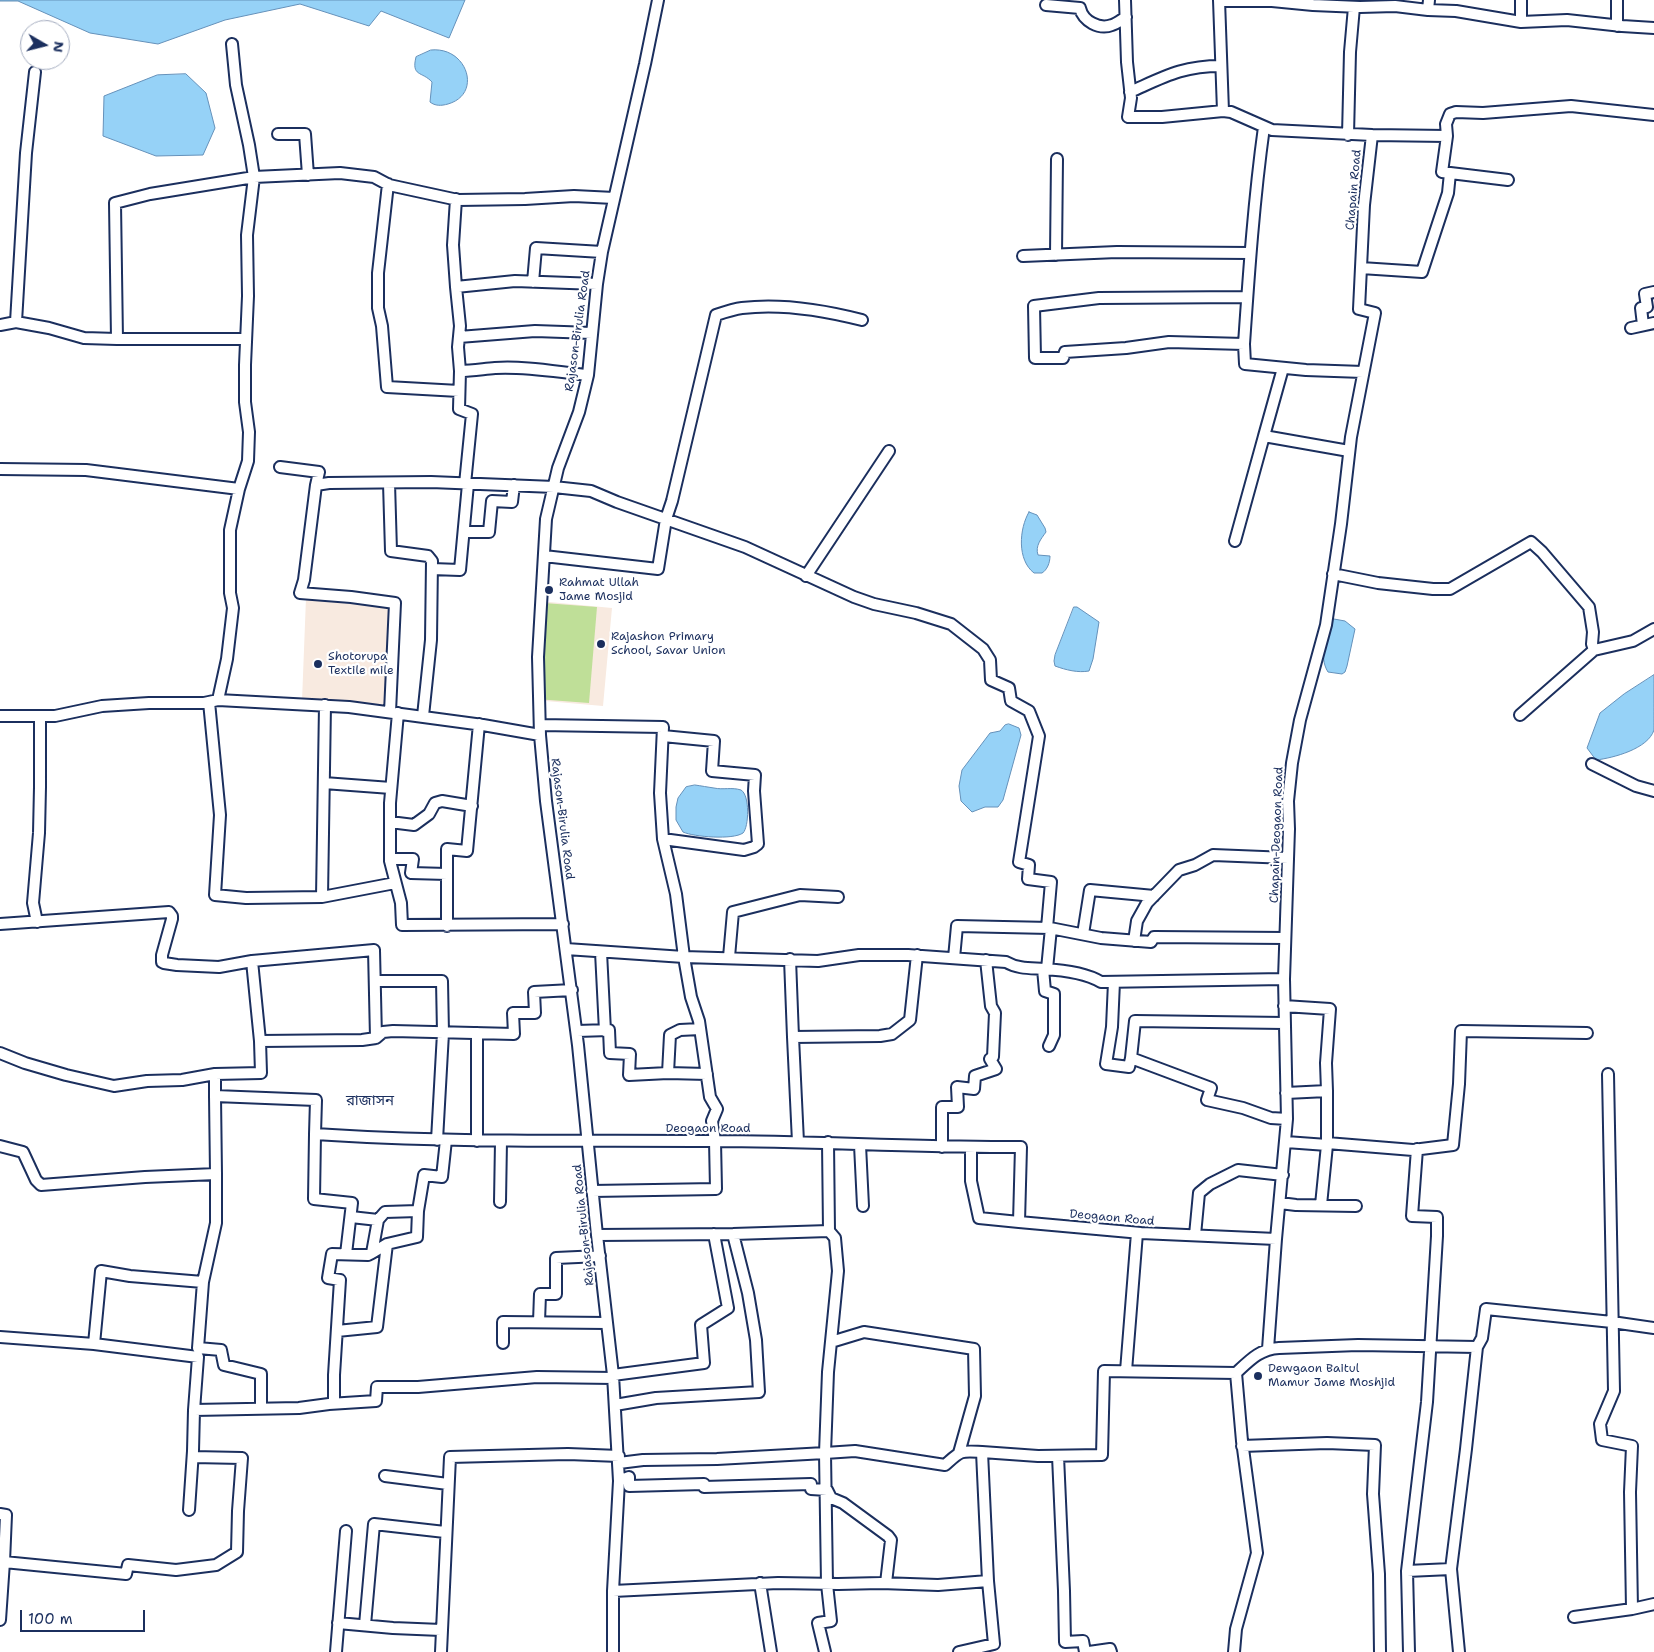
<!DOCTYPE html>
<html>
<head>
<meta charset="utf-8">
<style>
	body { margin:0 }
	#map { position:relative; width:1654px; height:1652px; overflow:hidden; background:#fff; font-family:"Shantell Sans",sans-serif }
	canvas { display:block }
	.north { position:absolute; left:20px; top:20px; width:50px; height:50px; box-sizing:border-box; background:#fff; border:1px solid #a4acbf; border-radius:50%; rotate:98deg; font-size:14px; font-weight:700; line-height:20px; text-align:center; color:#1b2f5e }
	.north::after { content:''; display:block; margin:auto; width:18px; height:22px; background:#1b2f5e; clip-path:polygon(50% 0,100% 100%,50% 72%,0 100%) }
	.scale { position:absolute; left:20px; top:1610px; width:125px; height:22px; box-sizing:border-box; border:2px solid #1b2f5e; border-top:0; padding-left:6px; font-size:15px; line-height:18px; white-space:nowrap; color:#1b2f5e; -webkit-text-stroke:4px #fff; paint-order:stroke }
</style>
</head>
<body>
<div id="map">
<canvas width="1654" height="1652"></canvas>
<div class="north">N</div>
<div class="scale">100 m</div>
</div>
<script>
const context = document.querySelector('canvas').getContext('2d');
context.lineJoin = 'round';
function paint(path, color) { context.fillStyle = color; context.fill(path, 'evenodd'); }
function trace(path, color, width, dash) { context.strokeStyle = color; context.lineWidth = width; context.lineCap = dash ? 'butt' : 'round'; context.setLineDash(dash || []); context.stroke(path); }
function label(font, color, halo, rows, align = 'center') {
  context.font = font + ' "Shantell Sans","Noto Sans Bengali",sans-serif'; context.lineWidth = 4.5; context.setLineDash([]); context.textBaseline = 'middle'; context.strokeStyle = halo; context.fillStyle = color; for (const [text, x, y, turn = 0] of rows) {
    context.save(); context.translate(x, y); context.rotate((+turn || 0) * Math.PI / 180); context.textAlign = isNaN(turn) ? turn : align; if (halo) context.strokeText(text, 0, 0); context.fillText(text, 0, 0); context.restore();
  }
}
paint(new Path2D(`
	M306,598l86,6 -6,105 -84,-8z
	M539,601l73,7 -9,98 -69,-6z`), '#f8eae0');
paint(new Path2D(`
	M544,603l53,4 -8,96 -53,-4z`), '#bfdf98');
const water = new Path2D(`
	M0,0h465l-16,38 -68,-27 -12,15 -69,-22 -75,16 -67,24 -68,-11 -72,-32h-18z
	M431,50c36,-4 52,44 17,54 -7,2 -13,2 -18,-2l2,-20c-10,-11 -21,-5 -16,-25z
	M186,74l20,19 9,35 -12,27 -47,1 -53,-20 1,-40 53,-21z
	M1029,512l8,3 8,13 1,4c-5,7 -11,14 -8,23l12,1c0,7 -3,14 -8,17h-8c-17,-13 -15,-44 -5,-61z
	M1074,607h3l22,15 -6,37 -4,12c-11,2 -23,-1 -34,-5l-1,-5 1,-6z
	M1334,619l11,2 10,8 -8,37 -2,6 -3,2 -14,-2c-10,-16 -1,-34 3,-51z
	M1654,675c0,12 0,45 0,55 -6,19 -41,28 -58,30l-9,-12 13,-35 24,-19z
	M1009,724l10,4 2,7 -18,65 -5,7h-13l-13,5 -11,-11 -2,-15 3,-16 28,-37 10,-2 5,-6z
	M695,785c7,1 12,2 19,3 9,2 18,-1 27,2 9,5 8,37 2,43 -10,7 -49,4 -60,-1l-7,-12v-13l2,-9 8,-11z`);
paint(water, '#96d2f7');
trace(water, '#6591ba', 1);
const minor = new Path2D(`
	M1125,0l2,62 4,36 -3,19h34l61,-6
	M1219,0l4,111 8,1 41,18 100,5 -8,70 -5,104 16,4 -24,124 -10,87 -15,101 -26,95 -8,43 -4,38 1,28 -5,150 3,140 -11,120
	M1219,1h53l41,4 47,2 35,-1 33,4 28,1 65,11 46,-2 55,6 32,2
	M1046,5l34,3c3,13 19,22 32,17 4,-1 9,-5 14,-8
	M1428,10l1,-10
	M1521,22v-22
	M1617,26v-26
	M1130,92c34,-15 52,-26 91,-26
	M278,134h27l3,41
	M1348,135l2,-83 4,-45
	M1372,135l75,1 -5,36 66,8
	M1447,136l-1,-12 4,-10 6,-2 27,1 88,-7 83,9
	M388,184l-10,89v35l4,18 5,61 72,4
	M456,199l-3,46 3,42 59,-6 82,3
	M1056,255l1,-96
	M1023,256l94,-4 133,1
	M1361,268l61,4 26,-79 2,-20
	M533,282l3,-34 66,4
	M456,287l4,39 -2,21 2,24
	M1247,297l-148,1 -65,8 1,52h28l2,-6 61,-4 43,-6 75,2c5,-73 10,-145 20,-217
	M16,322l10,-169 9,-81
	M0,325l16,-3 33,6 35,10 33,1 -2,-136 35,-9 104,-17 -5,-32 -13,-60 -4,-41
	M1643,325l-2,-17 6,-1 -2,-13 9,-2
	M1631,328l23,-5
	M459,337l76,-6 57,2
	M117,339h129
	M1244,344l1,20 61,6 57,2
	M1283,368l-19,68 85,15
	M280,467l39,5 -3,13
	M0,469l86,1 153,19
	M389,483l2,68 37,5 4,5 -1,79 -8,76
	M465,484l7,-70 -13,-5 1,-38c12,0 23,-2 35,-3 30,-2 62,4 93,7
	M464,532h25l3,-31 20,1 2,-17
	M1235,541l29,-105
	M544,556l114,13 8,-50 6,-18 44,-186c9,-3 18,-6 26,-7 40,-5 81,2 120,12
	M432,569l28,1 8,-86
	M1333,574l45,9 55,6h17l81,-47 11,10 47,55 4,25 -1,12 2,6 39,-9 21,-12
	M806,576l83,-125
	M218,700l131,7 134,18 57,10
	M209,702l11,113 -5,80 31,3 76,-1 3,-192
	M390,712l5,-109 -44,-6 -51,-4 4,-13 12,-95 13,-2 102,-1 123,5 37,4 26,11 128,45 109,50 20,7 42,9 35,11 32,25 7,11 1,20 18,8 2,13 18,10 10,25 -20,126 10,3 -1,14 23,3 -4,46
	M398,713l-8,90v58l11,42 1,22 161,-1
	M1520,715l74,-65
	M0,716h55l47,-10 47,-3h55l14,-3 9,-41 6,-51 -3,-15v-63l9,-41 9,-28 1,-29 -4,-30v-37l3,-69 -1,-61 7,-58 86,-4 34,4 15,8 69,15 67,-1 49,-3 40,2
	M540,725l123,2 -3,66 3,46 13,55 8,63 7,40 8,24 11,76 7,12 -5,12 3,20 1,48 -124,2
	M663,736l51,5 -2,30 43,4 -1,16 4,53 -4,3 -10,3 -81,-11
	M1592,764l44,22 18,5
	M324,783l67,5
	M390,822l24,3 15,-11 6,-11 7,-2 30,5
	M390,859h23l-2,14 36,1v-25l20,2 12,-127
	M322,897l73,-14
	M37,922l-4,-19 6,-70 1,-46v-71
	M0,924l169,-12 3,4v3l-10,36v7l2,1 13,2 42,2 33,-6 122,-11 2,88 -14,2 -102,1 1,32 -46,1 -33,6 -35,1 -33,5 -48,-11 -41,-12 -25,-10
	M447,926v-52
	M1083,934l7,-44 64,6
	M1134,941l3,-20 10,-18 32,-33 16,-5 18,-10 75,3
	M566,949l118,8 134,4 41,-6h49l98,7c12,7 25,6 38,7 18,1 42,4 57,13l183,-3
	M601,952l4,79
	M729,957l4,-45 67,-17 38,2
	M954,958l3,-32 93,2 51,10 50,4 3,-5 131,1
	M790,959l3,78
	M252,961l8,80
	M1043,969l2,22 9,3v41l-5,11
	M1047,969l4,-41
	M375,981h67l1,52 -6,107
	M1114,982l-2,45 -6,37 23,3 2,-9
	M1284,1006l46,3 -4,54 1,28 -41,2
	M1284,1023l-149,-2 -4,37 80,30 -4,12 36,8 28,10 16,1
	M577,1031l32,-1 1,23 20,1 -1,21 39,-2 2,-38 10,-5 20,-1
	M477,1033v108
	M376,1038l7,-6 10,-1 121,3 -1,-21h22l-1,-21 38,-2
	M668,1073l39,1
	M215,1074v22
	M1608,1074l6,317 -14,33 2,16 30,6 -2,46 2,117
	M315,1134l-1,65 38,4 -6,51
	M798,1142l-5,-105 87,-1 12,-2 18,-14 7,-65
	M1286,1142l41,3v-54
	M1327,1143l86,7 40,-5 6,-61 2,-53 126,2
	M860,1145l3,61
	M0,1146l23,6 13,28 5,5 104,-8 71,-3 -1,-78 101,4 -1,34c133,9 267,6 400,7 102,0 204,7 306,6l-2,75 122,11 135,6 -8,110
	M942,1147v-40h16l-1,-20 17,2 1,-13 21,-7 -6,-10 3,-2 2,-44 -4,-7 -5,-46
	M971,1148v33l8,37 40,4
	M500,1202l1,-61
	M1280,1203l16,2 60,1
	M1321,1205l6,-60
	M418,1211l6,-36 18,2 4,-37
	M351,1217l27,3
	M829,1231l6,7 3,33 -10,101 -3,81 30,-2 90,14c17,-15 14,-14 37,-13
	M597,1235l136,-1 96,-3 -1,-89
	M1195,1235l4,-42 11,-9 28,-14 45,5
	M203,1282l13,-59v-49
	M539,1322l1,-28h16v-36l44,-2
	M337,1331l40,-4 10,-83
	M0,1337l94,7 104,13 -4,53 105,-2 30,-4 47,-3 1,-14h41l119,-10 77,1
	M831,1342l33,-10 110,17 1,47 -16,57
	M503,1343v-21l104,1
	M94,1344l7,-73 29,5 73,6 -5,66 23,2 3,15 37,9v35
	M1126,1371l11,-138
	M613,1375l91,-12 -3,-38 27,-17 -14,-74
	M334,1403v-28l6,-95 -12,-2 4,-24 36,1 4,-2 6,-33 7,-8 33,-1 -1,26 -30,7 -15,9
	M615,1405l41,-7 103,-6 -3,-52 -8,-47 -15,-59
	M1242,1446l85,-3 48,2 -2,49 6,80 1,78
	M1058,1456l6,135 1,51 18,-1 2,11
	M619,1463l24,-3 74,-1 108,-6 2,131 4,37 -13,2 7,29
	M385,1476l63,8
	M619,1481l10,-4v9l75,-2v3l107,-3v5l16,1 4,8 12,5 45,33 3,4 -5,43
	M189,1510l4,-59 1,-41
	M0,1514l6,1 -2,47
	M1451,1569l15,-120 11,-102
	M1407,1571l44,-2 8,83
	M760,1583l11,69
	M613,1591l165,-8 60,1 43,-1 57,2 50,-4 -6,-129 56,4 64,-1 2,-84 132,2
	M1574,1617l58,-8 22,-5
	M0,1620l4,-58 122,12 2,-9 48,5 40,-5 21,-13 1,-41 4,-53 -49,-1
	M338,1623l55,5 48,2
	M365,1625l9,-101 71,8
	M336,1652l10,-121
	M441,1652l9,-195 118,-3 51,2
	M613,1652v-61l6,-110 -6,-106 -16,-140 -19,-190 -32,-244 -6,-66 -2,-78 8,-138 12,-51 21,-56 9,-37 9,-91 5,-32 43,-188 13,-64
	M959,1652l35,-8 -6,-63
	M1089,1652l21,-3 1,3
	M1234,1652l2,-23 21,-76 -15,-112 -6,-68c14,-13 24,-24 43,-25l79,-3 119,2 5,-9 4,-29 126,13 42,6
	M1409,1652l-2,-81 20,-169 10,-166v-19l-25,-1 5,-67`);
trace(minor, '#1b2f5e', 14);
trace(minor, '#fff', 10);
for (const [x, y, r, color] of [
	[549,590,5,"#1b2f5e"],
	[601,644,5,"#1b2f5e"],
	[318,664,5,"#1b2f5e"],
	[1258,1376,5,"#1b2f5e"]
]) { const dot = new Path2D(); dot.arc(x, y, r, 0, 2 * Math.PI); context.fillStyle = color; context.fill(dot); trace(dot, '#fff', 2); }
label('12px', '#1b2f5e', '#fff', [
	["Chapain Road",1354,190,-85],
	["Rajason-Birulia Road",578,331,-82],
	["Rajason-Birulia Road",562,819,83],
	["Chapain-Deogaon Road",1277,835,-88],
	["Deogaon Road",708,1129],
	["Deogaon Road",1112,1218,5],
	["Rajason-Birulia Road",584,1225,-96]
]);
label('12px', '#1b2f5e', '#fff', [
	["Rahmat Ullah",559,583],
	["Jame Mosjid",559,597],
	["Rajashon Primary",611,637],
	["School, Savar Union",611,651],
	["Shotorupa",328,657],
	["Textile mile",328,671],
	["Dewgaon Baitul",1268,1369],
	["Mamur Jame Moshjid",1268,1383]
], 'left');
label('15px', '#1b2f5e', '#fff', [
	["রাজাসন",370,1101]
]);
</script>
</body>
</html>
